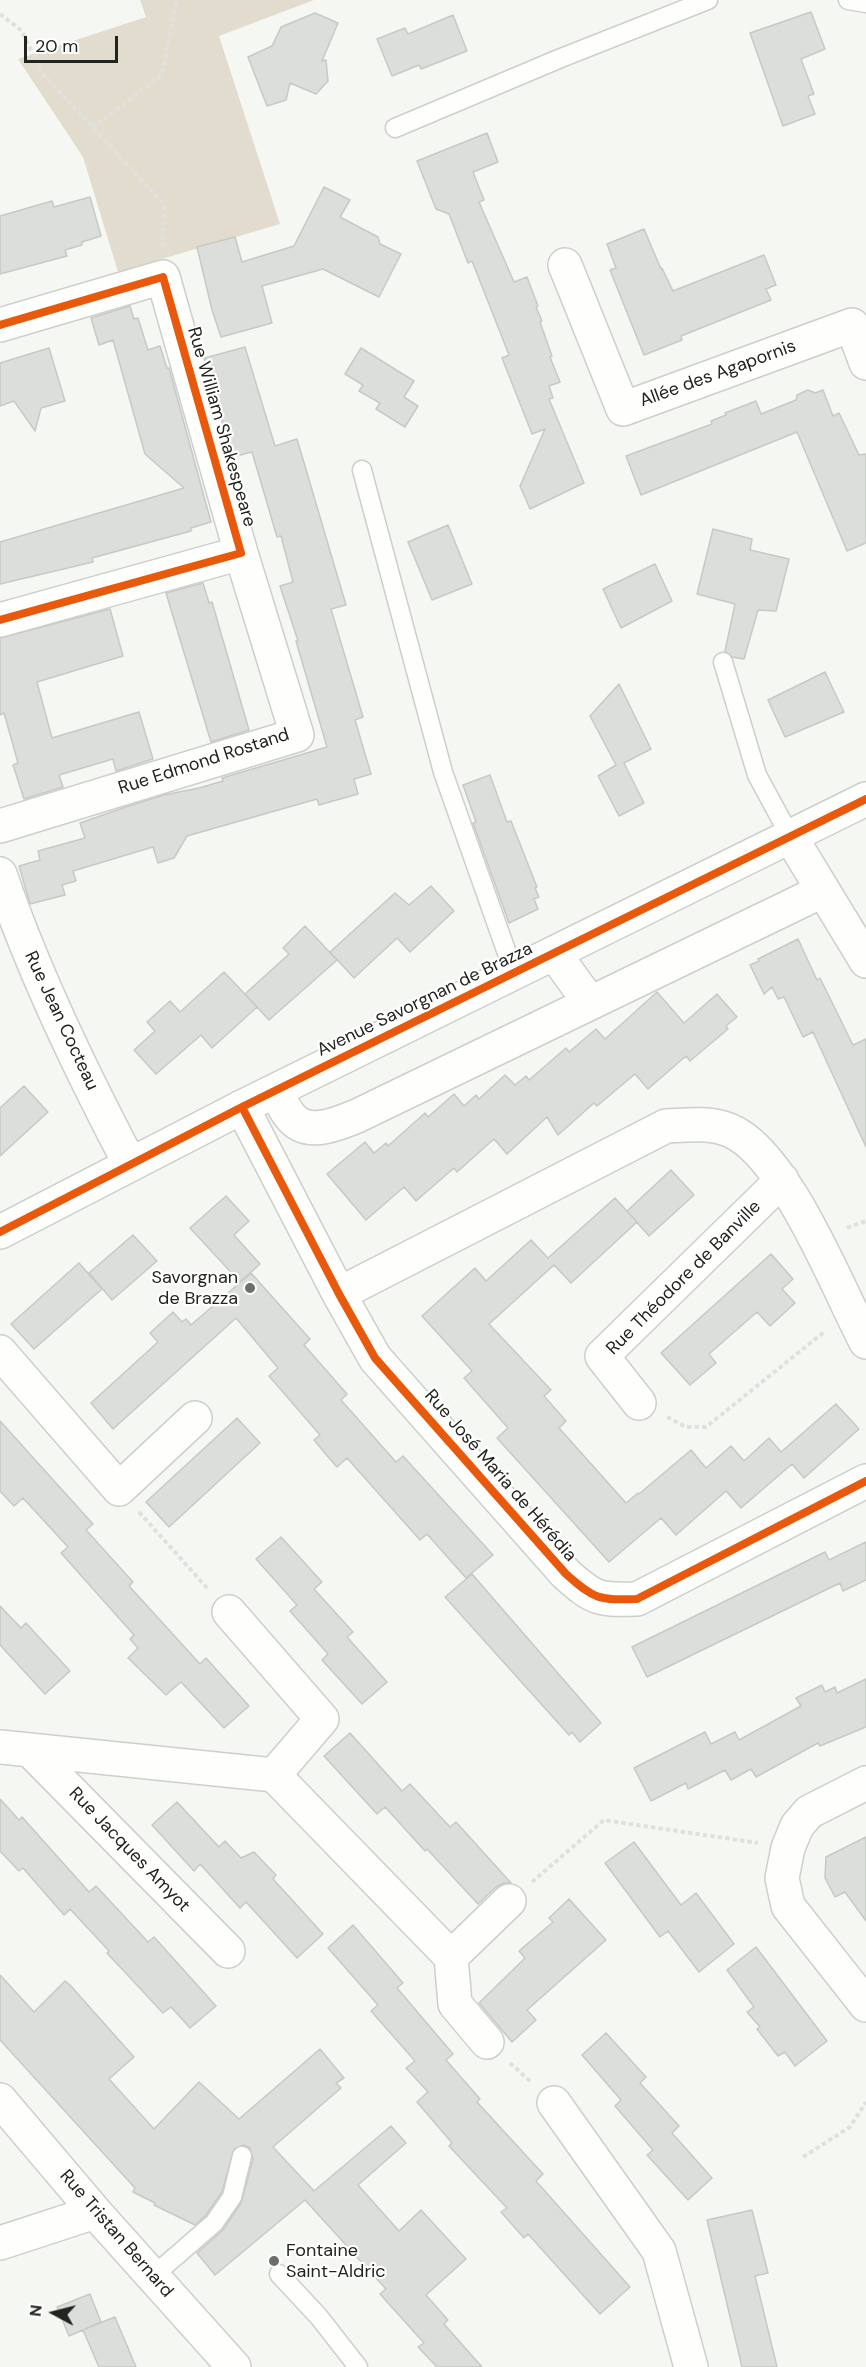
<!DOCTYPE html>
<html>
<head>
<meta charset="utf-8">
<style>
	body { margin:0 }
	#map { position:relative; width:866px; height:2367px; overflow:hidden; background:#f5f8f2; font-family:"DM Sans",sans-serif }
	canvas { display:block }
	.north { position:absolute; left:24px; top:2283px; width:60px; height:60px; -webkit-text-stroke:4px #fff; paint-order:stroke; rotate:277deg; font-size:16px; font-weight:700; line-height:24px; text-align:center; color:#22241f }
	.north::after { content:''; display:block; margin:auto; width:21px; height:27px; background:#22241f; clip-path:polygon(50% 0,100% 100%,50% 72%,0 100%) }
	.scale { position:absolute; left:24px; top:36px; width:94px; height:27px; box-sizing:border-box; border:3px solid #22241f; border-top:0; padding-left:8px; font-size:18px; line-height:21px; white-space:nowrap; color:#22241f; -webkit-text-stroke:4px #fff; paint-order:stroke }
</style>
</head>
<body>
<div id="map">
<canvas width="866" height="2367"></canvas>
<div class="north">N</div>
<div class="scale">20 m</div>
</div>
<script>
const context = document.querySelector('canvas').getContext('2d');
context.lineJoin = 'round';
function paint(path, color) { context.fillStyle = color; context.fill(path, 'evenodd'); }
function trace(path, color, width, dash) { context.strokeStyle = color; context.lineWidth = width; context.lineCap = dash ? 'butt' : 'round'; context.setLineDash(dash || []); context.stroke(path); }
function label(font, color, halo, rows, align = 'center') {
  context.font = font + ' "DM Sans",sans-serif'; context.lineWidth = 4.5; context.setLineDash([]); context.textBaseline = 'middle'; context.strokeStyle = halo; context.fillStyle = color; for (const [text, x, y, turn = 0] of rows) {
    context.save(); context.translate(x, y); context.rotate((+turn || 0) * Math.PI / 180); context.textAlign = isNaN(turn) ? turn : align; if (halo) context.strokeText(text, 0, 0); context.fillText(text, 0, 0); context.restore();
  }
}
paint(new Path2D(`
	M140,0h174l-95,36 61,188 -162,48 -35,-115 -65,-98 128,-42z`), '#e2dcce');
const building = new Path2D(`
	M811,12l14,37 -24,10 13,35 -6,2 7,18 -32,12 -33,-93z
	M315,13l23,10 -16,38 4,-1 2,21 -12,13 -26,-11 -4,17 -19,6 -19,-49 24,-11 9,-19z
	M453,15l14,36 -46,18 -2,-4 -27,11 -15,-37 28,-11 3,6z
	M487,133l11,29 -25,10 11,28 -5,2 35,80 13,-5 11,29 -2,1 6,14 -2,1 12,34 -2,1 10,25 -11,4 4,12 -4,1 35,84 -54,26 -10,-23 25,-57 -13,5 -30,-76 7,-3 -37,-94 -4,2 -19,-49 -13,-5 -19,-48z
	M324,187l26,13 -10,17 38,20 2,7 21,10 -22,43 -56,-28 -61,17 10,37 -51,14 -9,-27 -15,-63 38,-10 7,25 52,-16z
	M90,197l11,39 -19,6v3l-17,5 2,6 -67,18v-58l52,-15 2,6z
	M644,229l17,40 1,-1 11,23 91,-36 12,30 -10,4 5,11 -90,36 1,4 -38,15 -34,-85 6,-2 -9,-24z
	M130,306l4,13 4,-1 10,32 12,-4 7,22h2l42,154 -20,6v3l-99,27 1,4 -93,22v-42l184,-54 -39,-34 -32,-114 -14,5 -8,-27z
	M245,347l30,99 22,-7 49,166 -15,4 32,108 -8,3 16,54 -17,5 4,15 -39,11 -2,-6 -130,37 -13,22 -16,5 -5,-16 -80,24 3,10 -14,4 3,10 -35,9 -11,-38 21,-6 -2,-9 47,-13 -5,-15 46,-16 38,-12 35,-7 24,-7 -1,-3 105,-31 -31,-106h2l-18,-55 13,-4 -12,-46 -4,1 -25,-85 -19,5 -28,-99z
	M49,348l16,53 -24,7 -6,23 -21,-30 -14,5v-43z
	M361,348l53,33 -10,16 14,9 -13,21 -29,-18 4,-6 -21,-12 4,-6 -18,-11z
	M808,390l7,3 8,-3 10,26 6,-3 20,42 7,-1v89l-19,8 -50,-119 -156,63 -15,-39 86,-32 -1,-3 15,-6 -1,-2 31,-12 5,13 35,-14 1,-5z
	M448,525l24,59 -40,16 -24,-58z
	M713,529l39,10 -2,11 39,9 -13,52 -18,-1 -14,49 -12,-2 -7,-6 10,-47 -38,-10z
	M655,564l17,37 -51,27 -18,-39z
	M203,583l6,20 3,-1 37,128 -38,12 -45,-149z
	M110,609l13,47 -86,26 15,56 87,-26 14,47 -37,12 -3,-12 -54,16 4,12 -39,12 -11,-34 5,-2 -14,-50 -4,2v-77z
	M825,672l19,40 -59,25 -17,-37z
	M619,684l32,65 -27,14 20,40 -25,13 -21,-40 18,-11 -26,-49z
	M490,775l17,47 4,-1 26,66 -2,1 4,9 -5,2 4,10 -29,14 -36,-100 3,-1 -13,-37z
	M431,886l23,25 -44,41 -13,-14 -43,40 -24,-26 65,-59 14,12z
	M305,926l32,34 -68,60 -24,-26 44,-40 -6,-6z
	M798,939l19,41 3,-2 33,67 13,-6v108l-53,-115 -10,5 -19,-40 -6,2 -6,-12 -8,7 -14,-29 9,-4 -1,-2z
	M224,972l33,35 -45,41 -11,-13 -45,39 -22,-24 21,-19 -8,-9 23,-21 10,11z
	M657,992l27,31 33,-29 20,23 -11,9 2,3 -38,32 -4,-5 -38,33 -13,-15 -38,32 -3,-3 -36,32 -11,-18 -40,37 -13,-15 -37,33 -3,-4 -38,33 -12,-14 -38,33 -39,-46 38,-32 9,11 12,-10 2,3 37,-33 3,4 26,-23 10,12 12,-11 3,4 26,-24 10,10 11,-9 3,4 37,-32 3,4 27,-23 9,10z
	M24,1086l24,26 -48,44v-48z
	M671,1170l23,25 -45,41 -22,-25z
	M226,1196l23,25 -15,14 26,29 -20,18 -50,-54z
	M615,1198l22,24 -66,61 -17,-18 -65,59 62,66 -7,6 22,25 -7,7 67,75 12,-10 1,1 52,-44 15,18 25,-22 13,15 25,-23 12,14 55,-48 23,25 -55,49 -12,-14 -51,44 -15,-17 -50,44 -15,-17 -52,44 -112,-124 11,-10 -44,-50 8,-7 -50,-55 53,-48 11,13 45,-41 17,18z
	M133,1235l24,26 -45,39 -23,-27z
	M771,1254l22,25 -11,10 13,14 -25,23 -13,-14 -48,42 7,9 -26,22 -29,-32z
	M79,1263l23,26 -68,60 -23,-25z
	M251,1273l59,66 -6,6 43,49 -6,6 55,62 7,-6 90,99 -27,23 -39,-44 -7,6 -73,-82 -10,9 -8,-9 -15,-18 6,-5 -51,-59 9,-8 -42,-50 -123,111 -22,-26 67,-61 -8,-9 23,-21 9,10 4,-3 5,6z
	M237,1418l23,25 -91,84 -23,-25z
	M0,1421l93,103 -7,6 47,52 -4,4 71,78 6,-6 43,48 -25,22 -43,-46 -15,13 -38,-37 10,-10 -8,-9 4,-4 -73,-82 7,-6 -45,-49 -9,8 -14,-15z
	M281,1537l41,45 -8,7 39,43 -6,5 40,45 -25,22 -40,-44 6,-6 -38,-43 7,-6 -41,-46z
	M866,1542v38l-23,11 -3,-8 -193,94 -15,-30 193,-95 4,8z
	M472,1574l129,149 -21,19 -8,-10 -3,3 -124,-138z
	M0,1606l21,22 5,-5 44,48 -25,23 -45,-49z
	M866,1679v48l-46,19 -2,-3 -62,34 -5,-8 -20,11 -6,-10 -37,19 -2,-6 -35,18 -17,-33 71,-36 6,12 24,-12 4,8 62,-34 -5,-8 26,-13 3,7 10,-5 2,6z
	M350,1733l52,58 8,-7 40,43 6,-5 55,61h-7l-8,4 -18,17 -51,-55 -2,2 -40,-44 -8,7 -53,-58z
	M0,1799l19,21 3,-3 67,75 7,-6 52,56 6,-5 62,69 -26,22 -19,-21 -8,6 -56,-60 2,-2 -39,-42 -6,6 -41,-47 -4,3 -19,-20z
	M177,1802l42,45 6,-6 16,17 13,-6 22,23 -3,4 50,55 -26,24 -51,-56 -6,6 -40,-44 -6,7 -42,-46z
	M866,1837v84l-21,-29 -10,5 -10,-19 1,-21z
	M634,1842l47,63 15,-12 38,51 -35,28 -31,-41 -8,6 -55,-74z
	M569,1899l37,41 -79,70 9,10 -24,22 -33,-39 46,-45 -6,-7 34,-29 -4,-4z
	M353,1925l50,58 -6,5 56,66 -7,6 34,39 -3,3 66,72 -7,7 94,106 -30,27 -72,-80 -4,4 -23,-26 6,-4 -58,-62 3,-3 -35,-41 11,-10 -22,-24 9,-7 -44,-50 7,-6 -50,-57z
	M756,1947l71,94 -32,25 -10,-14 -7,4 -21,-27 3,-2 -13,-15 7,-5 -27,-37z
	M0,1975l34,37 31,-31 5,4 64,72 -25,22 45,50 45,-47 40,37 81,-70 24,29 -8,5 5,5 -68,59 41,44 77,-65 15,17 -48,42 41,46 22,-21 45,49 -40,36 22,25 -4,4 38,43h-45l-19,-20 6,-4 -44,-49 6,-5 -81,-89 -90,75 -18,-22 26,-23 18,-27 12,-44 -3,-11 -6,-3 -10,4 -12,43 -16,23 -11,10 -41,-20 1,-2 -22,-11 2,-4 -135,-148z
	M606,2033l40,44 -6,6 39,43 -7,7 40,45 -24,22 -41,-45 6,-5 -38,-44 6,-6 -39,-45z
	M752,2210l16,63 -13,3 22,91h-35l-35,-147z
	M90,2294l11,28 -16,7 30,-12 21,50h-37l-16,-37 -14,6 -12,-29z`);
paint(building, '#dbdeda');
trace(building, '#c6cac5', 1.5);
const service = new Path2D(`
	M848,0l18,3
	M395,128l166,-70 147,-58
	M362,470l81,302 71,201
	M723,662l34,113 33,61
	M279,2274l40,43 39,50
	M153,2276l61,-53 18,-26 10,-41`);
const minor = new Path2D(`
	M565,265l58,144 229,-84 14,38
	M0,325l163,-48 78,276 -241,67
	M0,826l297,-91 -56,-182
	M790,836l76,125
	M0,874c33,98 82,199 130,290
	M554,953l36,50
	M276,1091c4,8 8,18 14,25 17,22 47,8 67,0l465,-225
	M242,1107l97,187 36,64 191,216c29,26 33,26 71,25l229,-118
	M339,1294l327,-168c21,-1 43,-4 63,4 56,22 109,159 137,212
	M0,1352l119,137 76,-71
	M639,1403l-37,-47 180,-176
	M229,1612l93,107 -48,56
	M0,1747l274,28 177,182 58,-56
	M30,1750l198,201
	M866,1783l-57,29 -12,14 -9,22 -6,30 6,28 78,99
	M451,1957l4,47 32,38
	M0,2100l95,112 139,155
	M554,2103l105,148 32,116
	M0,2243l95,-31`);
const tertiary = new Path2D(`
	M0,1232l242,-125 624,-308`);
trace(service, '#cdcfca', 21);
trace(minor, '#cdcfca', 36);
trace(tertiary, '#cdcfca', 36);
trace(new Path2D(`
	M0,14l22,17 19,41 123,132 -1,43
	M92,128l70,-53 15,-75
	M847,1228l19,-7
	M667,1417l19,10h20l118,-95
	M139,1512l69,77
	M532,1882l72,-62 154,23
	M510,2063l21,19
	M803,2157l47,-30 16,-25`), '#e0e1de', 4, [4.5, 3]);
trace(service, '#fefefd', 18);
trace(minor, '#fefefd', 33);
trace(tertiary, '#fefefd', 33);
trace(new Path2D(`
	M0,325l163,-48 78,276 -241,67
	M242,1107l97,187 36,64 191,216c29,26 33,26 71,25l229,-118
	M0,1232l242,-125 624,-308`), '#e8590c', 8);
for (const [x, y, r, color] of [
	[250,1288,6,"#6c6e69"],
	[274,2261,6,"#6c6e69"]
]) { const dot = new Path2D(); dot.arc(x, y, r, 0, 2 * Math.PI); context.fillStyle = color; context.fill(dot); trace(dot, '#fff', 2); }
label('18px', '#22241f', '#fff', [
	["Allée des Agapornis",718,374,-20],
	["Rue William Shakespeare",221,427,74],
	["Rue Edmond Rostand",204,762,-18],
	["Avenue Savorgnan de Brazza",425,1000,-26],
	["Rue Jean Cocteau",61,1021,65],
	["Rue Théodore de Banville",684,1278,-45],
	["Rue José Maria de Hérédia",500,1476,49],
	["Rue Jacques Amyot",129,1850,46],
	["Rue Tristan Bernard",116,2234,49]
]);
label('18px', '#22241f', '#fff', [
	["Savorgnan",238,1278],
	["de Brazza",238,1299],
	["Fontaine",286,2251,"left"],
	["Saint-Aldric",286,2272,"left"]
], 'right');
</script>
</body>
</html>
